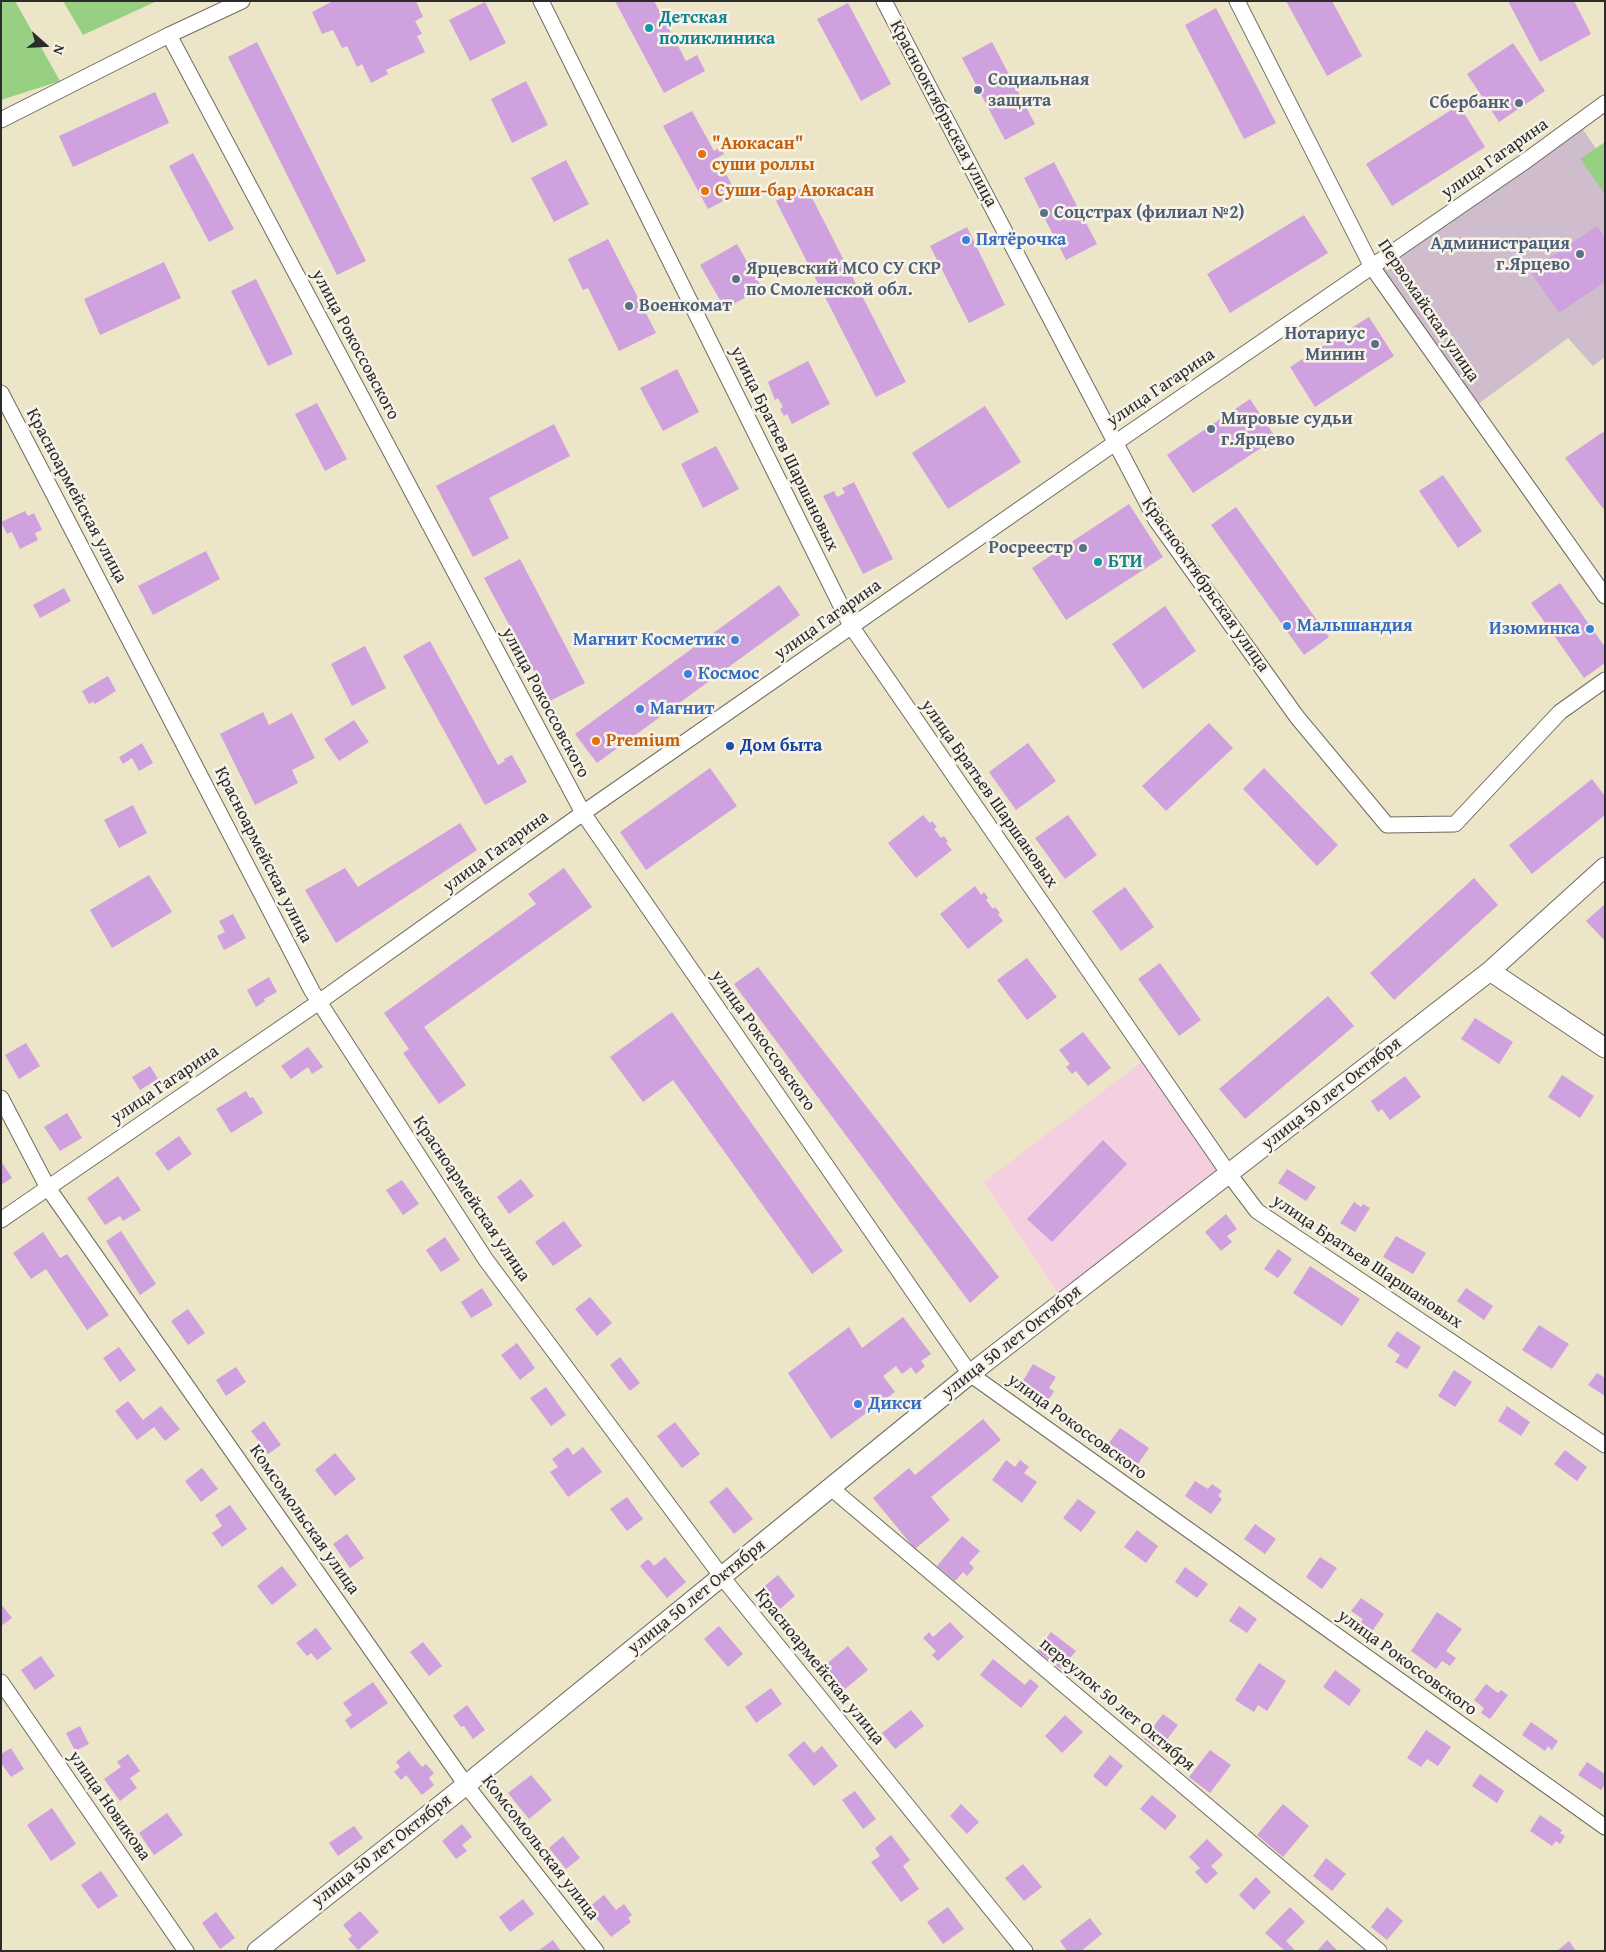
<!DOCTYPE html>
<html>
<head>
<meta charset="utf-8">
<style>
	body { margin:0 }
	#map { position:relative; width:1606px; height:1952px; overflow:hidden; background:#ece5c7; font-family:"Gentium Book Plus",serif }
	canvas { display:block }
	.frame { position:absolute; inset:0; border:2px solid #2b2b2b; pointer-events:none }
	.north { position:absolute; left:20px; top:20px; width:50px; height:50px; -webkit-text-stroke:4px #f7f3e8; paint-order:stroke; rotate:109deg; font-size:14px; font-weight:700; line-height:20px; text-align:center; color:#2b2b2b }
	.north::after { content:''; display:block; margin:auto; width:18px; height:22px; background:#2b2b2b; clip-path:polygon(50% 0,100% 100%,50% 72%,0 100%) }
</style>
</head>
<body>
<div id="map">
<canvas width="1606" height="1952"></canvas>
<div class="frame"></div>
<div class="north">N</div>
</div>
<script>
const context = document.querySelector('canvas').getContext('2d');
context.lineJoin = 'round';
function paint(path, color) { context.fillStyle = color; context.fill(path, 'evenodd'); }
function trace(path, color, width, dash) { context.strokeStyle = color; context.lineWidth = width; context.lineCap = dash ? 'butt' : 'round'; context.setLineDash(dash || []); context.stroke(path); }
function label(font, color, halo, rows, align = 'center') {
  context.font = font + ' "Gentium Book Plus",serif'; context.lineWidth = 5; context.setLineDash([]); context.textBaseline = 'middle'; context.strokeStyle = halo; context.fillStyle = color; for (const [text, x, y, turn = 0] of rows) {
    context.save(); context.translate(x, y); context.rotate((+turn || 0) * Math.PI / 180); context.textAlign = isNaN(turn) ? turn : align; if (halo) context.strokeText(text, 0, 0); context.fillText(text, 0, 0); context.restore();
  }
}
paint(new Path2D(`
	M1148,1057l81,117 -168,124 -77,-116z`), '#f3cfdf');
paint(new Path2D(`
	M1580,125l25,37v195l-12,9 -25,-28 -94,69 -99,-137z`), '#cfbdce');
paint(new Path2D(`
	M1,1h14l45,80 -59,19z
	M63,1h94l-74,34z
	M1605,142v52l-25,-35z`), '#97d083');
paint(new Path2D(`
	M333,1h83l7,16 -8,4 7,13 -5,2 8,16 -39,18 2,4 -17,9 -9,-19 -5,3 -10,-21 -5,2 -9,-18 -11,4 -10,-22z
	M615,1h39l32,60 11,-6 8,16 -41,22z
	M1286,1h46l30,55 -35,20z
	M1508,1h66l17,33 -51,28z
	M485,2l21,41 -36,18 -21,-41z
	M848,3l43,81 -30,17 -44,-82z
	M1216,8l60,115 -32,16 -59,-114z
	M257,42l109,219 -29,14 -109,-218z
	M992,42l43,82 -30,16 -43,-82z
	M1513,43l32,48 -46,31 -32,-48z
	M526,81l22,44 -36,18 -21,-44z
	M155,92l14,31 -96,44 -14,-31z
	M1459,105l26,42 -93,59 -26,-42z
	M692,111l22,40 7,-4 3,7 -7,4 20,36 -29,15 -45,-83z
	M193,153l41,76 -25,13 -40,-76z
	M566,160l23,44 -35,18 -23,-44z
	M1054,162l43,82 -31,16 -42,-82z
	M806,186l100,196 -30,15 -100,-196z
	M1304,215l24,38 -98,60 -23,-39z
	M1597,226l8,11v45l-46,31 -29,-42z
	M967,227l38,78 -36,18 -39,-77z
	M608,239l48,94 -37,18 -31,-63 -5,2 -15,-31z
	M737,244l25,44 -37,21 -25,-44z
	M164,262l17,36 -81,37 -16,-36z
	M256,279l37,75 -25,12 -37,-75z
	M1369,317l25,39 -79,51 -25,-40z
	M808,361l22,43 -38,20 -5,-10 -3,2 -4,-7 3,-2 -5,-9 -3,2 -7,-18z
	M677,369l22,43 -36,19 -23,-43z
	M1250,399l26,39 -83,55 -26,-38z
	M317,403l30,56 -22,12 -30,-57z
	M985,406l36,56 -73,47 -36,-56z
	M554,424l16,32 -81,42 20,40 -36,19 -37,-71z
	M1603,432l2,3v76l-40,-53z
	M716,446l23,43 -36,19 -22,-44z
	M1443,475l39,56 -24,17 -39,-57z
	M854,482l39,77 -30,15 -40,-78 11,-5 3,6 8,-4 -3,-5z
	M1129,504l34,53 -97,63 -34,-52z
	M1236,507l93,130 -25,18 -93,-130z
	M25,511l3,5 6,-3 8,17 -7,3 3,7 -18,9 -8,-17 -5,2 -6,-12z
	M206,551l14,28 -67,36 -15,-29z
	M520,559l65,124 -35,18 -66,-123z
	M1560,583l45,64v16l-21,15 -53,-75z
	M779,585l21,30 -203,148 -22,-29z
	M64,588l7,13 -31,17 -7,-13z
	M1165,606l31,45 -53,38 -31,-45z
	M430,641l68,124 7,-4 -1,-2 8,-4 15,27 -42,23 -82,-149z
	M365,646l21,42 -34,18 -21,-42z
	M108,676l8,15 -21,13 -2,-2 -4,2 -7,-13z
	M263,712l6,13 23,-12 23,45 -23,12 6,13 -43,22 -35,-71z
	M354,720l15,22 -30,19 -15,-22z
	M1209,723l24,25 -67,63 -24,-25z
	M142,743l11,20 -14,8 -7,-13 -9,6 -4,-7z
	M1028,743l28,38 -40,29 -27,-38z
	M710,768l27,38 -91,64 -26,-38z
	M1264,768l74,77 -21,21 -74,-77z
	M1592,779l13,17v19l-73,59 -23,-29z
	M133,805l14,28 -28,15 -15,-28z
	M923,815l7,8 2,-2 5,6 -3,2 7,9 3,-2 4,6 -2,1 6,7 -36,28 -28,-35z
	M1068,815l29,40 -32,24 -30,-41z
	M460,823l17,27 -141,93 -31,-53 40,-22 13,19z
	M564,868l28,39 -168,120 42,58 -27,19 -36,-51 6,-4 -25,-36 152,-109 -8,-10z
	M149,875l23,37 -60,36 -22,-38z
	M1474,878l24,27 -104,95 -24,-27z
	M975,886l6,9 3,-3 4,6 -2,2 7,9 2,-2 5,6 -2,1 5,7 -35,28 -28,-35z
	M1125,887l29,40 -33,24 -29,-40z
	M1605,904v37l-19,-20z
	M233,914l13,24 -22,12 -7,-14 8,-4 -6,-11z
	M1027,958l30,39 -30,23 -30,-40z
	M1160,963l41,57 -22,16 -41,-57z
	M758,967l241,310 -29,26 -236,-319z
	M269,977l8,15 -13,7 1,2 -9,6 -9,-17z
	M1328,996l26,30 -109,93 -26,-30z
	M672,1012l171,239 -31,23 -139,-194 -30,22 -33,-45z
	M1475,1018l38,24 -14,22 -38,-25z
	M1083,1032l28,36 -23,18 -12,-15 -4,3 -6,-7 4,-3 -11,-14z
	M26,1043l14,23 -21,13 -14,-24z
	M308,1047l15,20 -11,7 -4,-7 -17,12 -10,-13z
	M150,1066l8,13 -18,11 -8,-13z
	M1562,1075l32,21 -14,22 -32,-21z
	M1405,1076l16,21 -31,23 -8,-11 -4,3 -7,-11z
	M246,1091l4,7 3,-1 10,16 -32,20 -15,-24z
	M67,1113l15,25 -22,13 -16,-24z
	M179,1136l13,18 -24,17 -13,-18z
	M1103,1140l24,24 -75,78 -25,-23z
	M1,1161l11,17 -11,7z
	M1287,1169l29,18 -10,14 -28,-18z
	M118,1176l23,34 -18,11 -3,-5 -15,9 -18,-27z
	M521,1179l13,17 -25,18 -12,-17z
	M402,1180l17,24 -16,11 -17,-25z
	M1354,1202l7,5 2,-3 7,4 -15,24 -15,-9z
	M1226,1214l11,15 -10,7 5,6 -11,9 -16,-19z
	M564,1221l18,25 -29,20 -18,-24z
	M121,1231l35,53 -16,11 -34,-54z
	M43,1232l17,26 7,-4 42,61 -22,15 -41,-61 -15,10 -18,-26z
	M1396,1236l30,17 -13,21 -30,-17z
	M445,1237l15,23 -19,12 -15,-22z
	M1278,1249l14,10 -14,19 -14,-9z
	M1310,1266l50,33 -18,27 -49,-33z
	M482,1288l11,17 -22,13 -10,-16z
	M1466,1288l27,18 -9,14 -27,-19z
	M590,1297l22,26 -15,13 -22,-27z
	M188,1309l17,24 -17,12 -17,-24z
	M903,1317l28,37 -10,7 4,5 -9,8 -5,-7 -9,7 -6,-8 -13,10 12,16 -64,47 -43,-66 61,-46 13,21z
	M1539,1325l30,19 -17,25 -30,-19z
	M1397,1331l24,16 -14,22 -12,-7 5,-7 -13,-9z
	M517,1343l18,25 -15,12 -19,-25z
	M119,1347l17,23 -16,12 -17,-24z
	M620,1357l20,26 -10,8 -20,-26z
	M1033,1364l23,13 -7,11 5,3 -6,10 -28,-15z
	M236,1367l10,15 -20,14 -10,-16z
	M1454,1370l18,12 -17,25 -17,-11z
	M1597,1373l8,5v18l-17,-11z
	M546,1387l20,28 -15,11 -21,-28z
	M128,1401l15,19 18,-14 19,23 -15,12 -11,-14 -17,13 -22,-29z
	M1507,1406l23,16 -9,14 -23,-15z
	M983,1419l18,21 -70,57 19,23 -35,29 -42,-51 36,-30 6,7z
	M264,1421l17,24 -13,9 -17,-23z
	M675,1422l25,32 -18,14 -25,-32z
	M1120,1428l29,20 -11,16 -29,-21z
	M568,1447l5,8 10,-8 19,25 -34,25 -18,-25 8,-5 -6,-8z
	M1565,1450l22,17 -10,14 -23,-17z
	M335,1453l21,26 -21,17 -20,-26z
	M1006,1460l9,7 5,-7 9,7 -5,6 13,9 -15,21 -30,-23z
	M202,1468l16,21 -17,13 -16,-21z
	M1195,1481l13,8 4,-5 10,7 -4,5 4,3 -11,15 -26,-18z
	M727,1487l26,32 -19,15 -25,-32z
	M627,1497l16,22 -16,12 -17,-22z
	M1078,1499l18,13 -15,20 -18,-14z
	M230,1505l17,24 -25,18 -10,-14 10,-7 -7,-11z
	M1255,1524l21,15 -11,15 -21,-15z
	M1137,1530l21,16 -12,17 -22,-16z
	M347,1534l17,24 -14,10 -17,-24z
	M962,1536l18,15 -11,12 5,5 -7,8 -4,-4 -8,9 -18,-15z
	M665,1557l21,25 -19,16 -27,-32 8,-7 6,7z
	M1320,1557l17,11 -15,21 -16,-12z
	M282,1566l15,19 -25,20 -15,-19z
	M1185,1567l23,17 -11,14 -22,-16z
	M778,1575l17,21 -15,13 -18,-21z
	M1361,1598l23,16 -13,19 -12,-8 4,-6 -12,-8z
	M1,1604l11,14 -11,8z
	M1239,1606l18,13 -10,14 -18,-12z
	M1437,1612l25,17 -16,22 10,7 -6,8 -8,-5 -6,8 -25,-18z
	M950,1622l14,15 -26,24 -6,-6 4,-4 -13,-13 6,-6 4,5z
	M719,1626l24,28 -15,13 -24,-28z
	M316,1628l16,21 -15,11 -6,-7 -4,3 -11,-13z
	M1051,1632l25,19 -15,18 -24,-18z
	M423,1642l19,24 -13,10 -19,-24z
	M848,1646l20,24 -24,20 -20,-24z
	M41,1656l14,20 -20,14 -14,-20z
	M993,1659l32,26 5,-6 9,7 -18,22 -41,-33z
	M1259,1663l27,18 -19,30 -9,-6 -4,7 -19,-12z
	M1335,1670l26,20 -12,16 -26,-19z
	M373,1682l15,21 -37,26 -6,-9 7,-5 -9,-12z
	M1486,1684l12,9 3,-3 7,5 -18,24 -9,-6 3,-5 -10,-8z
	M771,1688l11,16 -26,19 -11,-16z
	M467,1705l18,25 -12,9 -9,-13 -3,1 -8,-11z
	M911,1710l13,16 -29,23 -13,-16z
	M1163,1714l15,11 -19,25 -15,-11z
	M1065,1715l18,17 -21,21 -17,-17z
	M1531,1722l27,19 -6,9 -4,-4 -3,5 -23,-16z
	M80,1726l9,18 -14,7 -9,-18z
	M1426,1730l25,17 -13,19 -11,-7 -6,8 -14,-9z
	M804,1741l10,12 8,-7 16,20 -24,20 -26,-31z
	M11,1748l13,21 -13,8 -10,-14v-9z
	M1210,1750l21,15 -21,28 -21,-16z
	M409,1751l13,16 4,-3 8,9 -5,5 5,7 -12,10 -16,-20 -5,5 -7,-8 6,-5 -4,-5z
	M128,1754l12,17 -10,7 7,10 -17,13 -16,-22 17,-12 -4,-5z
	M1110,1755l13,11 -17,21 -13,-11z
	M1587,1762l18,12v11l-4,5 -23,-15z
	M1480,1774l24,17 -7,12 -25,-17z
	M531,1775l21,25 -23,19 -21,-26z
	M855,1791l21,28 -13,10 -21,-29z
	M1152,1795l25,21 -12,14 -25,-21z
	M961,1804l18,18 -12,12 -17,-18z
	M1283,1804l26,22 -26,31 -26,-22z
	M52,1808l24,36 -25,17 -24,-36z
	M167,1813l16,22 -29,20 -15,-22z
	M1540,1815l22,15 -2,3 5,3 -5,8 -4,-3 -4,5 -22,-15z
	M462,1824l10,13 -10,8 5,6 -11,8 -14,-18z
	M354,1826l9,12 -25,18 -9,-13z
	M891,1835l19,25 -7,6 16,23 -18,13 -30,-40 9,-6 -5,-8z
	M563,1836l17,22 -14,11 -17,-21z
	M1207,1839l16,16 -12,11 7,7 -12,11 -11,-12 5,-4 -11,-11z
	M1326,1858l20,16 -14,17 -19,-15z
	M1023,1864l19,23 -18,14 -19,-23z
	M101,1871l17,25 -20,13 -17,-24z
	M1256,1877l15,15 -17,18 -15,-15z
	M604,1895l12,15 8,-6 8,11 -4,3 3,4 -20,15 -23,-29z
	M523,1899l11,15 -24,18 -11,-15z
	M948,1907l16,22 -21,15 -16,-22z
	M1290,1907l15,15 -19,19 8,8 -2,2h-7l-20,-18z
	M1387,1907l16,14 -16,19 -16,-13z
	M360,1911l19,21 -21,18 -10,-11 4,-3 -9,-11z
	M216,1912l19,26 -15,11 -18,-26z
	M1090,1918l12,16 -21,17h-14l-7,-10z
	M553,1940l8,11h-23z
	M1327,1940l11,11h-21z
	M1569,1941l7,10h-19z`), '#d0a1df');
const minor = new Path2D(`
	M541,1l310,625 378,548 28,37 348,234
	M884,1l272,519 141,197 90,108 68,-1 105,-112 45,-32
	M1237,1l135,266 233,329
	M169,35l414,778 387,561 635,453
	M1,120l168,-85 73,-34
	M1,393l311,598 174,269 236,317 303,374
	M1,1098l47,90 418,597 130,166
	M1,1220l318,-218 264,-189 532,-370 412,-283 78,-57
	M831,1488l548,463
	M1,1682l185,269`);
const tertiary = new Path2D(`
	M1490,971l115,77
	M257,1951l209,-166 504,-411 520,-403 115,-104`);
trace(minor, '#6f6c62', 17);
trace(tertiary, '#6f6c62', 21);
trace(minor, '#fff', 15);
trace(tertiary, '#fff', 19);
for (const [x, y, r, color] of [
	[649,28,5,"#0f9aa8"],
	[978,90,5,"#5c6f8a"],
	[1519,103,5,"#5c6f8a"],
	[702,154,5,"#e8710a"],
	[705,191,5,"#e8710a"],
	[1044,213,5,"#5c6f8a"],
	[966,240,5,"#3f7fe0"],
	[1580,254,5,"#5c6f8a"],
	[736,279,5,"#5c6f8a"],
	[629,306,5,"#5c6f8a"],
	[1375,344,5,"#5c6f8a"],
	[1211,429,5,"#5c6f8a"],
	[1083,548,5,"#5c6f8a"],
	[1098,562,5,"#0f9aa8"],
	[1287,626,5,"#3f7fe0"],
	[1590,629,5,"#3f7fe0"],
	[735,640,5,"#3f7fe0"],
	[688,674,5,"#3f7fe0"],
	[640,709,5,"#3f7fe0"],
	[596,741,5,"#e8710a"],
	[730,746,5,"#1a4fb4"],
	[858,1404,5,"#3f7fe0"]
]) { const dot = new Path2D(); dot.arc(x, y, r, 0, 2 * Math.PI); context.fillStyle = color; context.fill(dot); trace(dot, '#f7f3e8', 2); }
label('bold 18px', '#0d838f', '#f7f3e8', [
	["Детская",659,18],
	["поликлиника",659,39],
	["БТИ",1108,562]
], 'left');
label('bold 18px', '#4e5e75', '#f7f3e8', [
	["Социальная",988,80],
	["защита",988,101],
	["Сбербанк",1509,103,"right"],
	["Соцстрах (филиал №2)",1054,213],
	["Администрация",1570,244,"right"],
	["г.Ярцево",1570,265,"right"],
	["Ярцевский МСО СУ СКР",746,269],
	["по Смоленской обл.",746,290],
	["Военкомат",639,306],
	["Нотариус",1365,334,"right"],
	["Минин",1365,355,"right"],
	["Мировые судьи",1221,419],
	["г.Ярцево",1221,440],
	["Росреестр",1073,548,"right"]
], 'left');
label('18px', '#2b2b2b', '#f7f3e8', [
	["Краснооктябрьская улица",943,114,62],
	["улица Гагарина",1495,159,-35],
	["Первомайская улица",1428,311,56],
	["улица Рокоссовского",355,345,62],
	["улица Гагарина",1161,388,-34],
	["улица Братьев Шаршановых",784,449,64],
	["Красноармейская улица",76,496,62],
	["Краснооктябрьская улица",1205,585,55],
	["улица Гагарина",828,620,-35],
	["улица Рокоссовского",545,703,62],
	["улица Братьев Шаршановых",989,794,55],
	["улица Гагарина",496,852,-36],
	["Красноармейская улица",263,855,63],
	["улица Рокоссовского",763,1041,55],
	["улица Гагарина",165,1085,-34],
	["улица 50 лет Октября",1332,1094,-38],
	["Красноармейская улица",471,1199,56],
	["улица Братьев Шаршановых",1367,1262,34],
	["улица 50 лет Октября",1012,1342,-38],
	["улица Рокоссовского",1077,1427,36],
	["Комсомольская улица",304,1520,55],
	["улица 50 лет Октября",697,1597,-39],
	["улица Рокоссовского",1407,1663,36],
	["Красноармейская улица",819,1667,51],
	["переулок 50 лет Октября",1117,1705,40],
	["улица Новикова",109,1806,55],
	["Комсомольская улица",540,1848,52],
	["улица 50 лет Октября",382,1851,-38]
]);
label('bold 18px', '#c56008', '#f7f3e8', [
	["\"Аюкасан\"",712,144],
	["суши роллы",712,165],
	["Суши-бар Аюкасан",715,191],
	["Premium",606,741]
], 'left');
label('bold 18px', '#366cbe', '#f7f3e8', [
	["Пятёрочка",976,240],
	["Малышандия",1297,626],
	["Изюминка",1580,629,"right"],
	["Магнит Косметик",725,640,"right"],
	["Космос",698,674],
	["Магнит",650,709],
	["Дикси",868,1404]
], 'left');
label('bold 18px', '#164399', '#f7f3e8', [
	["Дом быта",740,746]
], 'left');
</script>
</body>
</html>
